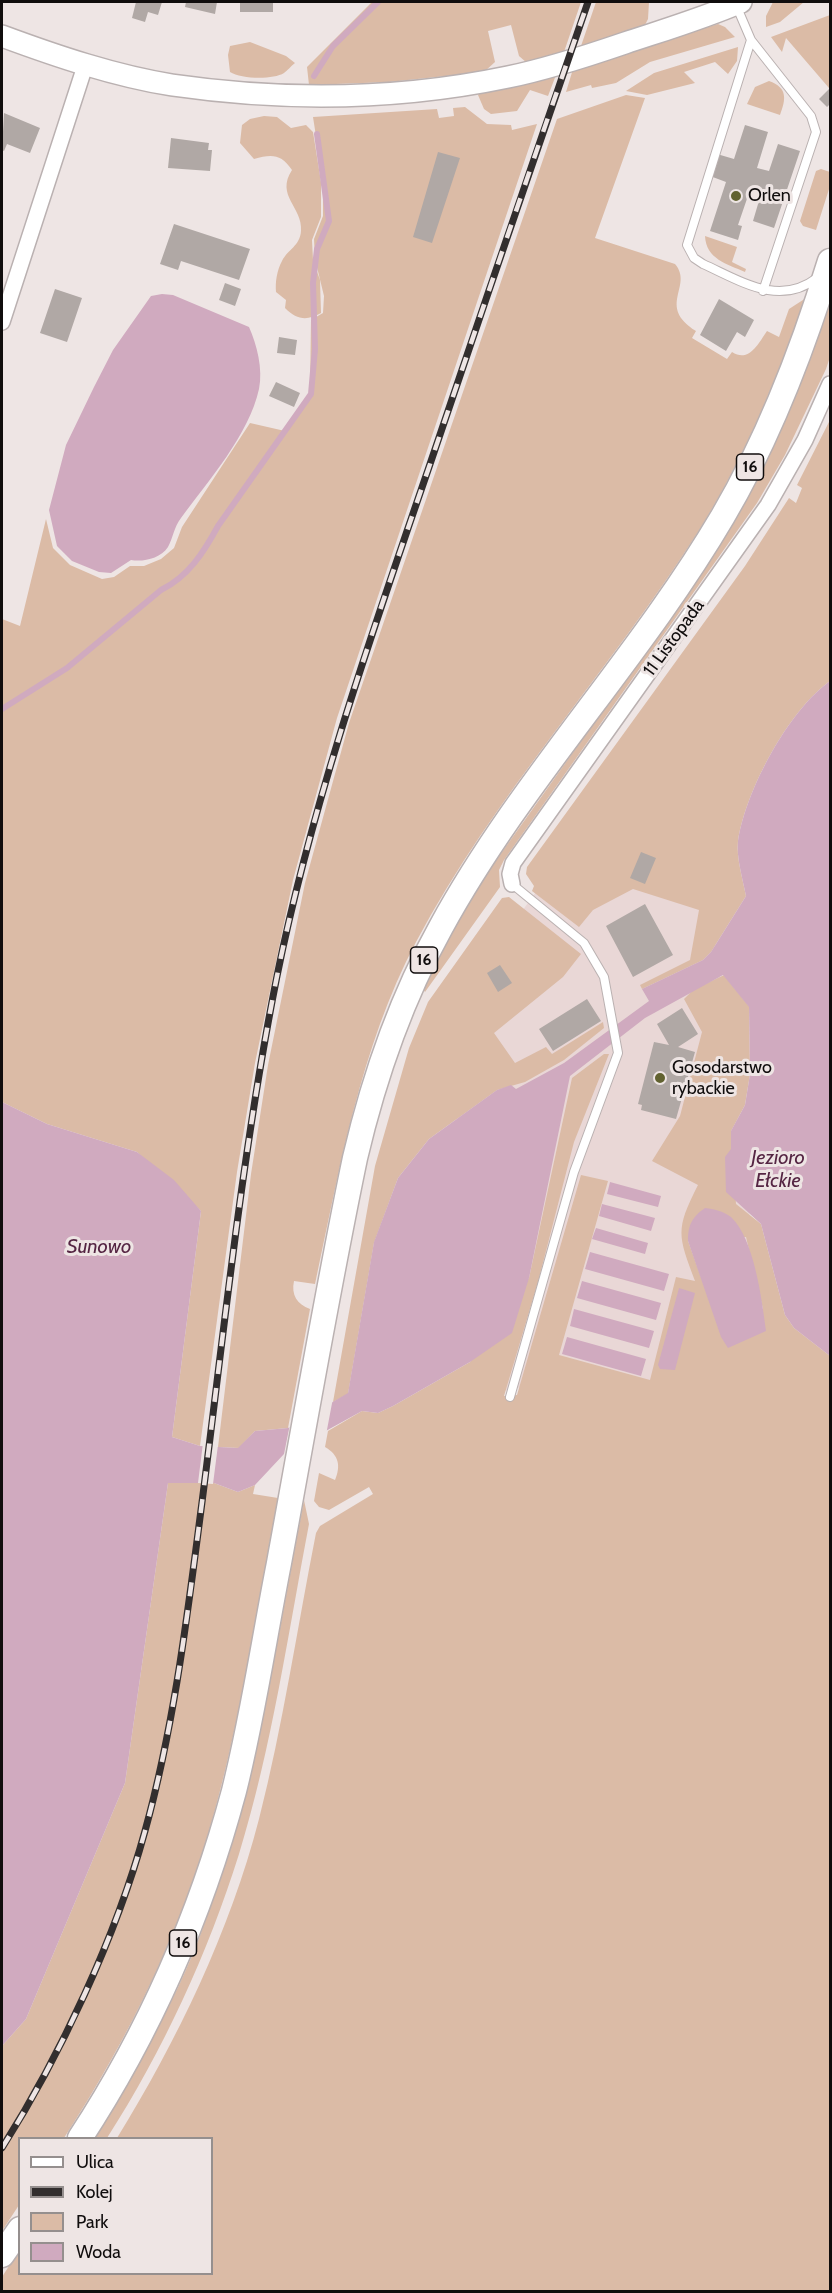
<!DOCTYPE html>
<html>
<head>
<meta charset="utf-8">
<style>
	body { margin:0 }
	#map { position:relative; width:832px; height:2293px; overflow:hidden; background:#eee5e4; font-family:Cabin,sans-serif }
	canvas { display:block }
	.frame { position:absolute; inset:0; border:3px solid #100d0d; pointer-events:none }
	.legend { position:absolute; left:18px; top:2137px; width:195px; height:138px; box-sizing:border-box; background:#eee5e4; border:2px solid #958f8e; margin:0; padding:8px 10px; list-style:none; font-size:18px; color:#100d0d }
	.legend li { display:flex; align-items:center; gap:12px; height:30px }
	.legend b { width:30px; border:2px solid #958f8e }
</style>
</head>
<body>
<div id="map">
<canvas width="832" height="2293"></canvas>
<div class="frame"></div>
<ul class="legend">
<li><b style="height:8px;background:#fff"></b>Ulica</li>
<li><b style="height:8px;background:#322e2e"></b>Kolej</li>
<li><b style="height:16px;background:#dbbba6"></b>Park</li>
<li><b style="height:16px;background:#d0aabf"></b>Woda</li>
</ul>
</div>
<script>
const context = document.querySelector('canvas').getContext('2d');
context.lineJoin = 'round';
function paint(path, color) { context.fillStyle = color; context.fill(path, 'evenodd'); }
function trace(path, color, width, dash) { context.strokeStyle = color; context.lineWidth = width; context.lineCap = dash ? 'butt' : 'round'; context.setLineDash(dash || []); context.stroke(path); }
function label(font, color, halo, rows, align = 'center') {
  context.font = font + ' Cabin,sans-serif'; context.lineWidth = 6; context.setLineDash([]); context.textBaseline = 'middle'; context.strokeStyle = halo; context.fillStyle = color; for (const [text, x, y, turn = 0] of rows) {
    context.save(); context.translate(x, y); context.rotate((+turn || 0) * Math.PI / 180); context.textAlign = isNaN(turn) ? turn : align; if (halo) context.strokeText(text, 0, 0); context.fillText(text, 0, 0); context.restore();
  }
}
paint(new Path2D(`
	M683,690l69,543 21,103 -86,79 -138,-34 -50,11 -57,-371z`), '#e9d7d6');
paint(new Path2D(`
	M372,2h209l-17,50 -37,11 -8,-7 -8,-31 -23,6 7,31 -11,10 -95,10 -80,3 -2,-18z
	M596,2h53l-1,17 -4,8 -63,19z
	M773,2h31l-24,20 -14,5v-11z
	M830,15v71l-1,2 -43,-50 -4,14 -11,-15z
	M718,24l7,3 10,10 -85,25 -34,21 -24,5 -1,-3 -25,7 7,-23z
	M250,42l36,14 9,7c-4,3 -8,8 -11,10 -11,7 -43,6 -54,-1l-2,-17 2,-9z
	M738,47l-1,14 -9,13 -13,-12 -31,10 11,11 -48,12 -21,-4 28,-18z
	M556,75l-8,21 -18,-6 -13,21 -26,3 -7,-5 -6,-14 2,-3z
	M769,81c19,7 17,18 11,34l-33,-11 8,-17z
	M626,95l19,3 -50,140 80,26c19,22 -19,42 21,67l-4,7 35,21 5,-7c17,11 26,-8 35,-21l12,6 10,-28 17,-11c-30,82 -61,159 -108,234 -89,140 -204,263 -282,410 -56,106 -76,226 -101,342l-21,-3c-3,14 3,23 16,28l-22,119 -33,3 -16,17 -21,-1 33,-273 17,-109 37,-182 44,-160 208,-604z
	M465,107l22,17 24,1 1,5 25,-6 -200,594 -44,162 -38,183 -18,109 -37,274 -28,-9 29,-226 -64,-59 -90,-28 -45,-22v-483l18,7 26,-107 7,29 17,17 32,14 12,-2 16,-11h14l17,-7 13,-11 8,-21 68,-104 35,8 25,-39 1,-72 12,-7 1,-17 -9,-37 -1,-20 9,-23v-35l-10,-64 124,-8 2,9 15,-2 -1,-8z
	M264,116l13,1 14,11 15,-3 7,7 8,50v35l-9,23 1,20 7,20 1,33c-14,8 -24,7 -36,-5l1,-8 -10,-8c-1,-10 1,-22 6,-31 6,-12 18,-15 19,-30 2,-24 -26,-35 -9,-61 -11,-16 -20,-16 -38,-11l-14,-16 2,-18 8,-6z
	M821,169l9,3v14l-14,44 -13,-4 -3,-5 16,-50z
	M705,236l32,11 -5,15 14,7 -1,3c-18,-8 -39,-13 -40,-36z
	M830,302v55l-4,12 -41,86 -28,48 -253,357 -5,10 1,17 -75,105 -2,-3 40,-78 29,-45 159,-223 94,-143 51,-104z
	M830,420v261c-42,30 -84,109 -92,160 -2,16 5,39 8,55l-35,56 -8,8 -61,29 -2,-4 50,-25 9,-50 -66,-21 -40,21 -14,17 -47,-36 2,-5 -8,-12 1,-7 218,-301 44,-68 7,5 6,-15 -5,-3z
	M509,897l72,57 -18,23 -69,56 21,30 31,-16 6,7 51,-32 1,6 -40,32 -39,22 -28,8 -68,49 -31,39 -24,65 -26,151 -15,8 42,-236 34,-118 19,-46 74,-104z
	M724,975l25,31 1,68 -5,31 -14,26 5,73 25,20 24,91 9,13 36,28v935l-828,1v-15l17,-27 1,24h192v-136h-95c60,-97 113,-207 142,-319 24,-94 38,-190 57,-286l4,-7 53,-32 -4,-7 -40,23 -10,-3 -5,-6 5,-28 16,7c6,-14 4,-25 -10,-33l3,-16 34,-20 16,2 15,-7 77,-44 59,-84 43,-200 32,-24h5l-35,88 -36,140 -34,114 13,-1 64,-220 27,6 -49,174 91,25 26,-103 19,4c-17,-46 -20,-51 3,-96l-46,-24 28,-45 22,-84 -18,-33 9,-9zM746,1237l17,72 -39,32 -36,-100z
	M196,1482l18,1 24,9 17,-7 -2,9 25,4c-20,104 -35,210 -63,312 -32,118 -85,226 -151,328h-44l-1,67 -17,26v-185l24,-27 99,-236 43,-300z
	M304,1500l5,24c-21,110 -37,223 -70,330 -31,99 -76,197 -132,284h-13c40,-66 80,-133 107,-205 53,-139 75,-288 103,-433z`), '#dbbba6');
paint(new Path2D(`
	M162,294l11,1 76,32c8,18 14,42 10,62 -10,46 -51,92 -78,129 -7,9 -8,20 -13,29 -8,12 -25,15 -37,13l-20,13 -12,-1 -27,-11 -15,-15 -8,-36 17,-65 28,-58 19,-37 38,-54z
	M830,681v675l-36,-28 -9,-13 -24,-91 -35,-32 -1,-35 6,-8v-18l14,-26 5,-31 -1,-67 -26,-32 -78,43 -75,58 -41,202 -17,55 -42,29 -77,44 -15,7 -16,-2 -78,43 -29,31 -17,7 -24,-9h-46l-43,300 -99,236 -24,27v-944l45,22 90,28 37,28 27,31 -29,226 28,9 38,2 17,-17 33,-3 60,-35 26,-151 24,-64 31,-39 68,-49 14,-5 5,4 48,-26 85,-62 -7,-12 61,-29 8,-8 35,-56c-3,-16 -10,-39 -8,-55 8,-51 50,-130 92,-160z
	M610,1182l51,14 -3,11 -51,-13z
	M602,1204l53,14 -4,13 -52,-15z
	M705,1208c9,1 18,3 26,9 23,21 31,83 35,114l-38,17 -7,-11 -33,-96c0,-16 4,-24 17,-33z
	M596,1228l52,15 -3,11 -53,-15z
	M590,1252l79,22 -5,17 -79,-22z
	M582,1281l79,22 -5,17 -79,-22z
	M679,1288l16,5 -20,77 -15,-1 -2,-4z
	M574,1309l80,22 -5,17 -79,-22z
	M567,1337l79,22 -5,17 -79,-22z`), '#d0aabf');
paint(new Path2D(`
	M333,1398l-7,37 -43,24 7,-35z
	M203,1443l15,2 -5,39 -15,-1z`), '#eee5e4');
trace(new Path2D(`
	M314,76l19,-30 45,-44
	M2,709l65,-41 94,-78c27,-13 43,-38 57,-64l93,-132 4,-45 -2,-66 4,-34 12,-28 -12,-87`), '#d0aabf', 6);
paint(new Path2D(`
	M136,2h26l-4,13 -10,-3 -3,10 -13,-4z
	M186,2h31l-2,12 -30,-7z
	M240,2h33v10h-33z
	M830,88v16l-3,3 -8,-8z
	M4,113l36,15 -10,25 -23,-9 -3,7 -2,-1z
	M745,125l23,7 -11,36 12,3 9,-27 22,7 -26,77 -21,-7 8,-27 -11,-4 -12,35 4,1 -4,14 -28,-9 16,-49 -16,-6 7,-22 17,5z
	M171,138l38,5 -1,7h4l-2,21 -42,-3z
	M438,152l22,6 -28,85 -19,-6z
	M174,224l76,25 -11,31 -58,-19 -3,9 -18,-6z
	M225,283l16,6 -6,17 -16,-6z
	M55,289l27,9 -15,44 -27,-9z
	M719,299l35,21 -9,17 -8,-5 -11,19 -26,-16z
	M279,337l18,3 -2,15 -18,-2z
	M276,382l24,11 -6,14 -25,-11z
	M641,852l15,6 -11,26 -15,-6z
	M645,904l28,51 -40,22 -27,-51z
	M500,965l12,18 -14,9 -11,-19z
	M587,999l14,22 -48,30 -14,-22z
	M682,1008l16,26 -20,13 17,5 -19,67 -35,-9 1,-5 -4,-1 16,-62 15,3 -12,-21z`), '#b0a8a5');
const service = new Path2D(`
	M736,5l15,35 60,76 5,16 -53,159
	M751,40l-64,205 7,13 9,6c38,17 76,43 114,14
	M510,1397l64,-225 44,-119 -14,-76 -20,-34 -72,-59`);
const minor = new Path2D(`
	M2,322l84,-259
	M512,884l-2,-10 3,-11 255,-358 37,-65 25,-56`);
const secondary = new Path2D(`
	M2,36c54,20 113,40 170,49 111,16 226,15 336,-8 40,-8 79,-21 117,-34 39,-13 79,-25 116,-41`);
const primary = new Path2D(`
	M80,2138c70,-107 121,-224 154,-347 19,-75 30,-152 45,-228 25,-135 48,-271 76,-405 19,-81 46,-159 86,-231 79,-145 198,-268 282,-411 47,-80 80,-167 107,-255
	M2,2255l18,-26`);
trace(service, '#bab1b1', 10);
trace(minor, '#bab1b1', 18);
trace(secondary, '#bab1b1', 24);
trace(primary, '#bab1b1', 27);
trace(service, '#fff', 8);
trace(minor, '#fff', 15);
trace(secondary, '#fff', 21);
trace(primary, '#fff', 24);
const rail = new Path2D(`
	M2,2148c58,-92 114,-211 143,-317 29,-105 42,-213 56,-321 23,-178 41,-358 76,-534 35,-173 94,-340 151,-506 53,-156 106,-313 160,-468`);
trace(rail, '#322e2e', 7);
trace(rail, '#eee5e4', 4.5, [14]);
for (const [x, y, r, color] of [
	[736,196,6,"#616230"],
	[660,1078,6,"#616230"]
]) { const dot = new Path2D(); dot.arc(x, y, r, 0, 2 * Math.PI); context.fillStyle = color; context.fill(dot); trace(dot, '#eee5e4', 2); }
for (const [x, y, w] of [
	[750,467,27],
	[424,960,27],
	[183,1943,27]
]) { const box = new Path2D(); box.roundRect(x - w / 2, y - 13, w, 26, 4.5); context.fillStyle = '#eee5e4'; context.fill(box); trace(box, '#100d0d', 1.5); }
label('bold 16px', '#100d0d', null, [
	["16",750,467],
	["16",424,960],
	["16",183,1943]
]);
label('18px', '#100d0d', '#eee5e4', [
	["Orlen",748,196],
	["Gosodarstwo",672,1068],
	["rybackie",672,1089]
], 'left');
label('18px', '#100d0d', '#eee5e4', [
	["11 Listopada",674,638,-54]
]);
label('italic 20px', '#552543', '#eee5e4', [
	["Jezioro",778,1158],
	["Ełckie",778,1181],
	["Sunowo",99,1247]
]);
</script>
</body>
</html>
